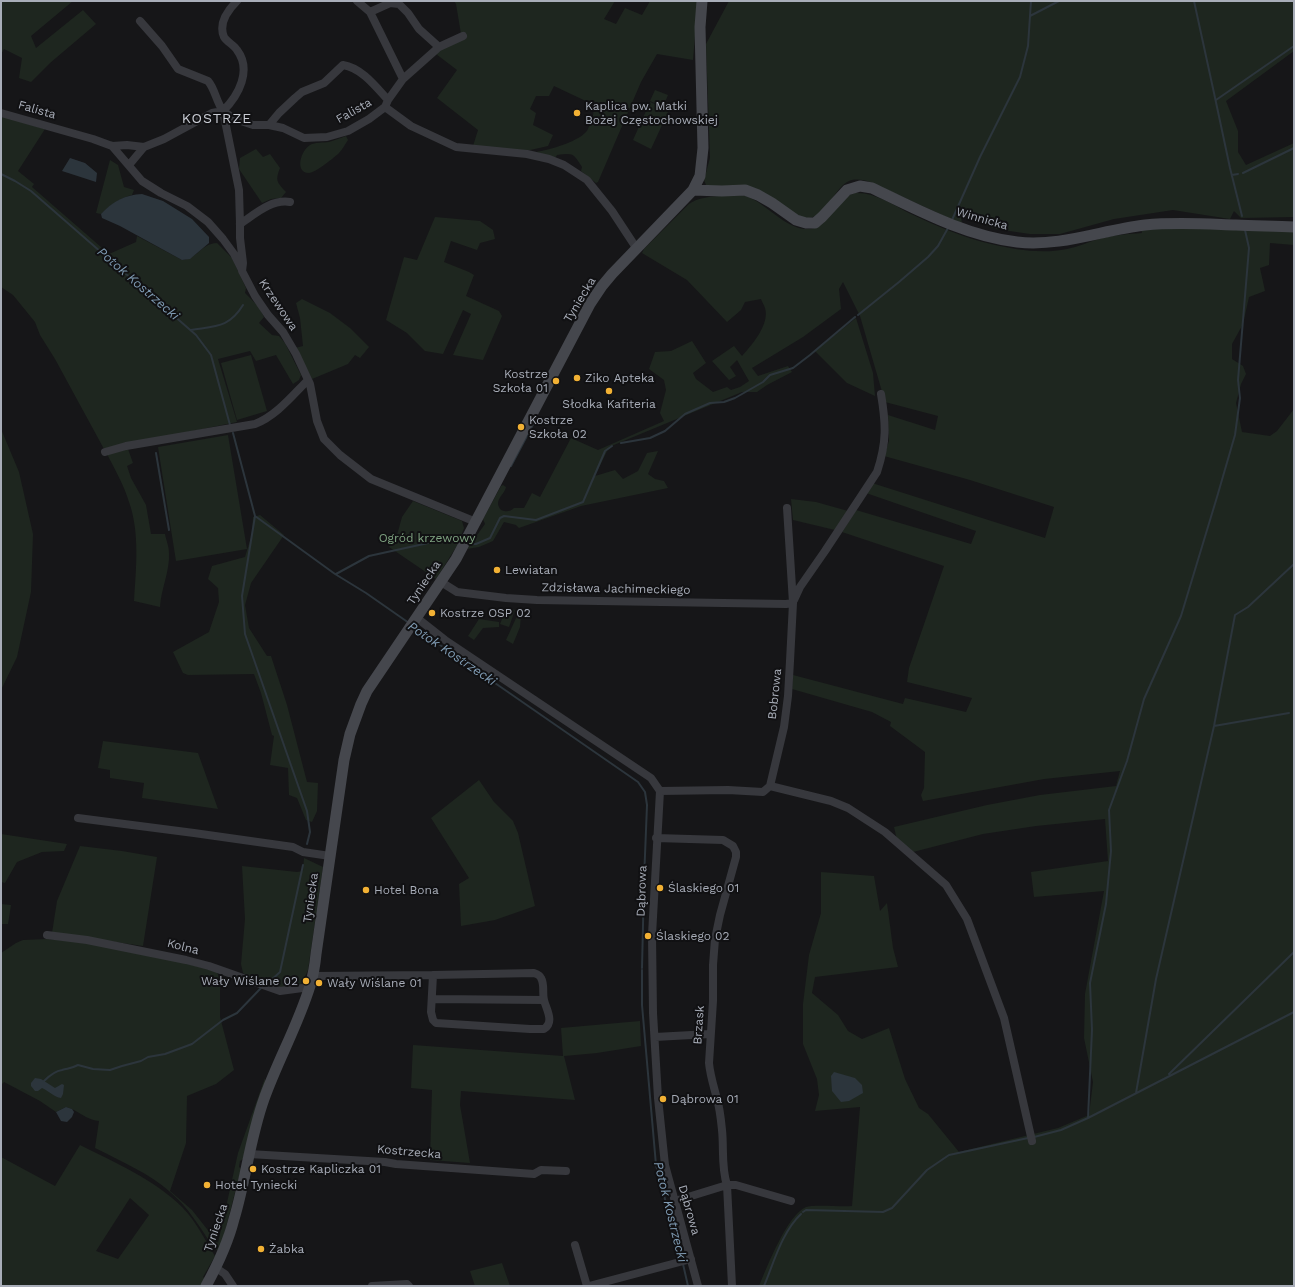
<!DOCTYPE html>
<html>
<head>
<meta charset="utf-8">
<style>
	body { margin:0 }
	#map { position:relative; width:1295px; height:1287px; overflow:hidden; background:#161618; font-family:"Work Sans",sans-serif }
	canvas { display:block }
	.frame { position:absolute; inset:0; border:2px solid #a8adb8; pointer-events:none }
</style>
</head>
<body>
<div id="map">
<canvas width="1295" height="1287"></canvas>
<div class="frame"></div>
</div>
<script>
const context = document.querySelector('canvas').getContext('2d');
context.lineJoin = 'round';
function paint(path, color) { context.fillStyle = color; context.fill(path, 'evenodd'); }
function trace(path, color, width, dash) { context.strokeStyle = color; context.lineWidth = width; context.lineCap = dash ? 'butt' : 'round'; context.setLineDash(dash || []); context.stroke(path); }
function label(font, color, halo, rows, align = 'center') {
  context.font = font + ' "Work Sans",sans-serif'; context.lineWidth = 4; context.setLineDash([]); context.textBaseline = 'middle'; context.strokeStyle = halo; context.fillStyle = color; for (const [text, x, y, turn = 0] of rows) {
    context.save(); context.translate(x, y); context.rotate((+turn || 0) * Math.PI / 180); context.textAlign = isNaN(turn) ? turn : align; if (halo) context.strokeText(text, 0, 0); context.fillText(text, 0, 0); context.restore();
  }
}
paint(new Path2D(`
	M1,1h72l-42,35 5,12 47,-38 13,14 -46,39 -19,19 -12,-4 3,-20 -18,-9 -3,5z
	M454,1h161l-11,18 12,5 9,-16 17,7 8,-14h48l-5,59 -36,-6 -16,28 -43,100 -2,1 -15,-12 1,-4c-9,-14 -8,-14 -25,-12l-2,3 -19,-6c13,-2 41,-10 50,-20 2,-2 3,-6 4,-9 4,-7 5,-13 0,-20l-36,-17 -5,10h-13l-6,13 6,4 -3,12 20,10 -5,11 -22,5 -53,-5 5,-16 -41,-32 20,-28 -21,-16 4,-4 22,-10 -6,-36z
	M729,1h565v50l-68,50 12,30v21l8,13 48,-22v74l-53,1 -7,-7 -4,8 -57,-9 -59,9 -54,15h-30l-34,-5 -35,-13 1,8 -92,-42c-6,-2 -14,-4 -21,-1 -15,7 -22,35 -40,37 -17,1 -30,-19 -45,-24 -5,-2 -11,-2 -15,-2 -15,-2 -29,-3 -43,-7l-2,-5 6,-22 -4,-114z
	M655,90l13,5 -5,12 -13,-6z
	M650,102l19,8 -18,39 -18,-9z
	M1,116l44,13 -27,42 16,13 -2,3 77,67 27,-12 1,-6 45,24c16,-1 18,-16 35,-17l15,15 14,30 -1,5 14,14 5,10 -5,6 13,12 7,1 6,7 16,32 -2,5 -6,4 -17,-29 -20,6 -6,-10 -32,8 19,63 -133,27 -49,-90 -15,-24 -5,-13 -22,-27 -12,-8z
	M346,136l2,4c-3,4 -5,9 -9,13 -4,4 -24,20 -30,20 -15,0 -8,-23 1,-28 5,-3 13,-2 19,-3 6,-2 12,-4 17,-6z
	M256,149l7,8 7,-3 10,14c-5,13 -3,14 6,24l-5,6 -10,1 -9,4 -23,-34 1,-11z
	M110,160l8,5 6,22 10,3 -2,5c-12,3 -22,10 -31,19l-5,-1z
	M855,193c20,-1 38,12 56,21 26,12 53,24 80,30 25,6 51,10 76,5 11,-2 21,-7 32,-10 14,-4 29,-5 43,-6l-1,-3 33,-3 120,4v14l-24,-2 -1,22 -9,3 5,23 -16,6 -6,27 -11,20v15l11,7 3,8 -5,10 -5,19 6,29 28,4 7,-5 17,-22v877h-535c8,-19 28,-71 47,-79 7,-3 35,0 46,-1l8,-99 -45,4 4,-16 -2,-16 -14,-35v-40l6,-49 12,-42v-41l53,4 6,35 7,-8 6,45 5,19 -83,10 -3,16 26,22 10,16 14,8 27,-11 16,51 14,29 9,6 31,38 99,-24 31,-13 4,-33 -9,-44 1,-44 19,-103 -70,6 -3,-25 77,-11 -3,-42 -69,7 -53,8 -70,18 -16,-12 -3,-13 93,-22 53,-10 76,-9 4,-15 -76,8 -121,22 -2,-6 3,-7 1,-36 -35,-26 1,-4 -19,-10 -80,-23 1,-14 110,29 2,-6 61,14 6,-14 -65,-16 2,-14 35,-102 -102,-34 14,-22 115,34 5,-13 -110,-38 6,-10 173,55 9,-31 -84,-27 -86,-24 5,-15 -1,-26 47,15 3,-14 -53,-14 -25,-86 -17,-34 -4,7 2,20 -38,28 -51,31 6,8 30,-10 4,6 -25,13 -10,7h-15l-133,55 -14,29 20,-6 8,9 15,-8 9,-18 11,-2 -10,23 7,5 9,2 4,7 -87,18 -62,22 -3,-3 -12,-3 -11,19 -14,6 -12,2 18,-25 -2,-5 18,-33 2,-1 3,2c-2,9 -13,13 -5,23 5,2 9,2 13,-2h10l8,-15 8,4 31,-59 27,12 66,-29 -4,-8 6,-23 -2,-10 -15,-11 6,-17 16,-1 21,-10 14,22 -13,10 3,6 17,13 14,-5 4,3 9,-3 9,-6 -12,-21 -7,7 6,9 -7,4 -17,-19 22,-15 8,10c10,-11 28,-32 23,-48 -1,-3 -3,-6 -4,-9l-16,3 -4,8 -14,12 -40,-42 -45,-27 2,-4 45,-45c9,-6 18,-7 29,-8 8,-1 20,-2 28,0 20,7 40,34 62,33 19,0 23,-20 35,-31 3,-2 8,-3 12,-5z
	M435,217l45,4 13,9 2,9 -15,4 -3,7 -26,-9 -7,21 25,10 5,3 -8,21 33,15 3,5 -19,44 -30,-5 18,-41 -8,-4 -20,44 -18,-3 -18,-18 -21,-13 18,-63 13,3z
	M302,299l28,14 20,15 19,19 -9,11 -5,-3 -7,9 -36,15 -17,-31 8,-2 -3,-28 -4,-15z
	M856,318l17,55 2,23 -28,-13 -32,-32z
	M251,355l16,56 -30,9 -16,-57z
	M1,429l18,43 14,62 -2,58 -14,65 -16,33z
	M228,435l19,114 -71,12 -18,-114z
	M128,449l5,14 -6,3 4,12 15,27 5,29h14c1,6 4,12 4,19 1,18 -8,36 -9,54l-26,-6c2,-32 6,-68 -5,-99 -5,-17 -14,-32 -22,-48z
	M791,499l25,3 32,9 -13,19 -42,-10z
	M413,501l49,20 2,7 -6,16 -22,35 -47,-32 8,-12 5,-18z
	M260,515l24,20 -33,48 -6,22 4,23 18,28h4l16,49 20,77 11,1 -1,28 -5,11 -6,-2 -9,-22 -8,-3 -1,-27 -18,-3 4,-29 -2,-1 -11,-42 -7,-19 -66,1 -5,-2 -10,-21 36,-20 10,-30 -1,-14 -10,-9 4,-13 33,-9 7,-23 1,-17z
	M507,607l8,3 -6,17 -9,-3z
	M521,615l-1,12 -7,17 -7,-4 11,-24z
	M479,619l20,3v5l-16,1 -9,12 -6,-4z
	M103,741l95,12 20,56 -76,-11 2,-15 -34,-5v-8l-12,-2z
	M479,780l15,22 19,19 5,12 17,73 -40,14 -34,6 -2,-42 10,-6 -38,-60z
	M1,834l66,10 -3,7 -22,1 -25,10 -12,21 -4,-1z
	M80,846l42,5 35,6 -14,89 -91,-13 5,-32z
	M304,858l19,9 -15,103 -7,15 -17,3 -9,-1 -27,-10 -5,-4 -2,-9 4,-45 -3,-53 55,6 6,-1z
	M1,904l10,1 -3,19h-7z
	M48,939l41,4 83,17 44,11 4,7v39l14,53 -18,14 -29,12 -1,47 -16,48 22,19 26,33 20,-90 27,-75v6l-22,75 -3,2 -1,6 2,2 -21,82 -6,-2c-13,-21 -26,-42 -45,-58 -19,-17 -50,-31 -74,-43l4,-27c-13,-1 -21,-11 -33,-14l-10,5 -16,-11 -36,-19 -3,3v-132l15,-10 7,-3z
	M640,1021l1,25 -44,7 -33,3 11,44 -114,-9 -1,14 10,58 -40,-3 2,-70 -21,-2 2,-43 150,11 -2,-28z
	M80,1145c34,17 75,35 102,62 14,14 23,33 33,49l-12,21 2,2 -4,7h-200v-129l54,29zM130,1198l19,17 -31,44 -22,-8z
	M502,1263l8,23h-35l-5,-15z`), '#1e261f');
paint(new Path2D(`
	M70,158l15,5 12,10 -1,9 -34,-11z
	M142,194l21,7 29,18 17,18v6l-19,16 -8,1 -62,-34 -18,-8 -1,-4c12,-13 24,-19 41,-20z
	M834,1072l21,6 7,7 1,8 -14,8 -8,1 -9,-11 -1,-15z
	M35,1078l6,1 14,9 7,-4 2,1 -1,9 -2,4c-7,-1 -12,-7 -19,-10l-4,3h-3l-4,-5v-3z
	M66,1107l6,2 2,3 -2,5 -5,5 -6,-1 -5,-9z`), '#2c353c');
trace(new Path2D(`
	M1194,1l20,92
	M1030,16l29,-15
	M1214,93l16,75 12,48
	M1216,100l78,-54
	M1243,173l51,-25
	M1,174l14,7 16,10 165,144 15,20 19,70
	M1232,175l6,-1
	M952,220l28,-63 40,-80 8,-31 3,-45
	M858,315l41,-33 29,-25 10,-11 10,-18
	M191,330c24,-4 38,-2 52,-25
	M233,433l22,83 80,58 31,19 43,30
	M621,443l29,-5 15,-7 20,-17 25,-11 14,-1 11,-4 28,-16 7,-7 23,-7 17,-13 45,-38
	M156,453l13,77
	M511,466l26,-49
	M255,516l-13,80 3,38 62,177 3,21 -3,12
	M471,544h5l14,-6 10,-20 4,-2 32,4 47,-18 22,-51 7,-5
	M336,574l33,-18 82,-18 9,2
	M414,627l224,155 7,10 2,13 -3,75
	M1214,726l75,-13
	M642,968l2,-86
	M642,970v35l14,160 25,95
	M268,983l12,-11 23,-107
	M1169,1074l125,-122
	M44,1081c5,-5 11,-10 18,-11 8,-2 8,-1 16,-5l15,4 17,1 12,-4 19,-5 7,-4 17,-3 27,-10 31,-24 14,-7 24,-25
	M1136,1093l20,-114 58,-253 21,-111 13,-8 46,-43
	M1088,1118l4,-88 -2,-47 16,-79 5,-53 -2,-41 18,-49 17,-62 37,-83 36,-119 18,-62 5,-37 -2,-18 11,-132 -4,-18
	M1034,1137l27,-7 27,-12 206,-106
	M803,1212l3,-2 77,2 9,-4 35,-38 22,-15 79,-17
	M683,1264l5,22
	M764,1286c10,-24 18,-54 37,-72`), '#2c353c', 2);
trace(new Path2D(`
	M237,1c-9,9 -19,22 -13,36 3,5 10,8 13,13 15,20 2,45 -14,61l16,79 1,34v14l3,25 -1,8 13,25 13,19 15,17 13,22 14,30 7,37 7,18 16,16 31,24 105,43
	M357,1l13,11 33,67
	M370,12l20,-9 9,1 9,9 11,16 20,18
	M140,21l22,25 16,23 30,12c7,8 8,20 15,30
	M385,107l26,19 45,21 71,7 22,5 15,6 23,15 25,31 25,38
	M1,113l92,26 19,7 15,-1 17,2 20,-8 48,-26 11,-2 12,8 18,6h16l14,3 21,10 23,-1 21,-6 21,-12 16,-12 3,-7 15,-21 36,-32 24,-11
	M269,125l10,-12 16,-15 7,-6 22,-9 19,-18c19,3 33,22 45,35
	M112,146l30,35 19,12 26,13 21,16 15,17 11,15 8,16
	M129,165l15,-18
	M240,224c15,-10 31,-25 50,-22
	M105,452l21,-6 129,-22c21,-8 37,-28 53,-44
	M441,582l16,10 49,6 31,2 249,4 7,-1
	M794,600l6,-13 25,-36 52,-79c10,-30 9,-48 4,-78
	M417,618l28,22 206,138 9,13 -8,144 1,78 5,85 7,67 33,121
	M770,786l14,-59 4,-31 2,-35 3,-58 -6,-95
	M660,791l68,-1 35,2 7,-6 61,15 17,7 37,24 61,53 21,34 37,99 28,123
	M78,818l116,15 99,14 10,5 27,4
	M656,838l67,2 10,6 3,6v5l-16,58 -5,24 -2,26v36l-4,62c1,12 5,24 8,36 3,10 4,21 5,31 2,18 -1,37 5,55l5,101
	M47,935l40,5 99,20 23,6 71,25 30,-4
	M312,976l121,-1 -2,37 2,8 3,3 94,6h14c11,-7 2,-20 0,-29 -2,-7 1,-15 -3,-22 -1,-3 -4,-4 -7,-5l-101,2
	M433,999l111,1
	M655,1037l55,-3
	M249,1154l136,8 11,2 138,10 7,-4 25,1
	M675,1201l52,-16h9l55,16
	M575,1245l12,41
	M216,1268l9,6 8,12
	M372,1286l35,-2 2,2
	M589,1286l102,-27`), '#37383d', 8);
trace(new Path2D(`
	M693,190l29,1 23,-1 13,5 14,8 24,17 10,3h9l7,-6 25,-27 13,-4 12,2c46,22 94,48 145,54 44,5 85,-12 128,-17 31,-3 61,-1 91,0 20,1 39,1 58,2
	M206,1286c12,-22 22,-43 28,-67 12,-40 16,-81 30,-120 14,-39 34,-74 46,-113 3,-10 5,-21 6,-32l28,-194 6,-26 11,-30 6,-13 89,-132 134,-255 12,-18 10,-12 81,-84 7,-14 3,-28 -3,-121 2,-26`), '#45474d', 11);
for (const [x, y, r, color] of [
	[577,113,4,"#f2b134"],
	[577,378,4,"#f2b134"],
	[556,381,4,"#f2b134"],
	[609,391,4,"#f2b134"],
	[521,427,4,"#f2b134"],
	[497,570,4,"#f2b134"],
	[432,613,4,"#f2b134"],
	[660,888,4,"#f2b134"],
	[366,890,4,"#f2b134"],
	[648,936,4,"#f2b134"],
	[306,981,4,"#f2b134"],
	[319,983,4,"#f2b134"],
	[663,1099,4,"#f2b134"],
	[253,1169,4,"#f2b134"],
	[207,1185,4,"#f2b134"],
	[261,1249,4,"#f2b134"]
]) { const dot = new Path2D(); dot.arc(x, y, r, 0, 2 * Math.PI); context.fillStyle = color; context.fill(dot); trace(dot, '#111113', 1.5); }
label('12px', '#a8adb8', '#111113', [
	["Kaplica pw. Matki",585,106],
	["Bożej Częstochowskiej",585,120],
	["Kostrze",548,374,"right"],
	["Szkoła 01",548,388,"right"],
	["Ziko Apteka",585,378],
	["Słodka Kafiteria",609,404,"center"],
	["Kostrze",529,420],
	["Szkoła 02",529,434],
	["Lewiatan",505,570],
	["Kostrze OSP 02",440,613],
	["Ślaskiego 01",668,888],
	["Hotel Bona",374,890],
	["Ślaskiego 02",656,936],
	["Wały Wiślane 02",298,981,"right"],
	["Wały Wiślane 01",327,983],
	["Dąbrowa 01",671,1099],
	["Kostrze Kapliczka 01",261,1169],
	["Hotel Tyniecki",215,1185],
	["Żabka",269,1249]
], 'left');
label('12px', '#a8adb8', '#111113', [
	["Falista",37,110,16],
	["Falista",354,111,-29],
	["Winnicka",982,219,16],
	["Tyniecka",580,300,-59],
	["Krzewowa",278,305,56],
	["Tyniecka",424,583,-56],
	["Zdzisława Jachimeckiego",616,589,1],
	["Bobrowa",775,694,-84],
	["Dąbrowa",642,891,-88],
	["Tyniecka",311,898,-82],
	["Kolna",183,947,14],
	["Brzask",699,1025,-86],
	["Kostrzecka",409,1152,5],
	["Dąbrowa",689,1210,74],
	["Tyniecka",216,1228,-71]
]);
label('12px', '#7fa381', '#111113', [
	["Ogród krzewowy",427,538]
]);
label('italic 13px', '#7f9bb3', '#111113', [
	["Potok Kostrzecki",138,284,41],
	["Potok Kostrzecki",452,654,34],
	["Potok Kostrzecki",670,1212,76]
]);
context.letterSpacing = '1px';
label('14px', '#c9ccd4', '#111113', [
	["KOSTRZE",217,119]
]);
context.letterSpacing = '0px';
</script>
</body>
</html>
